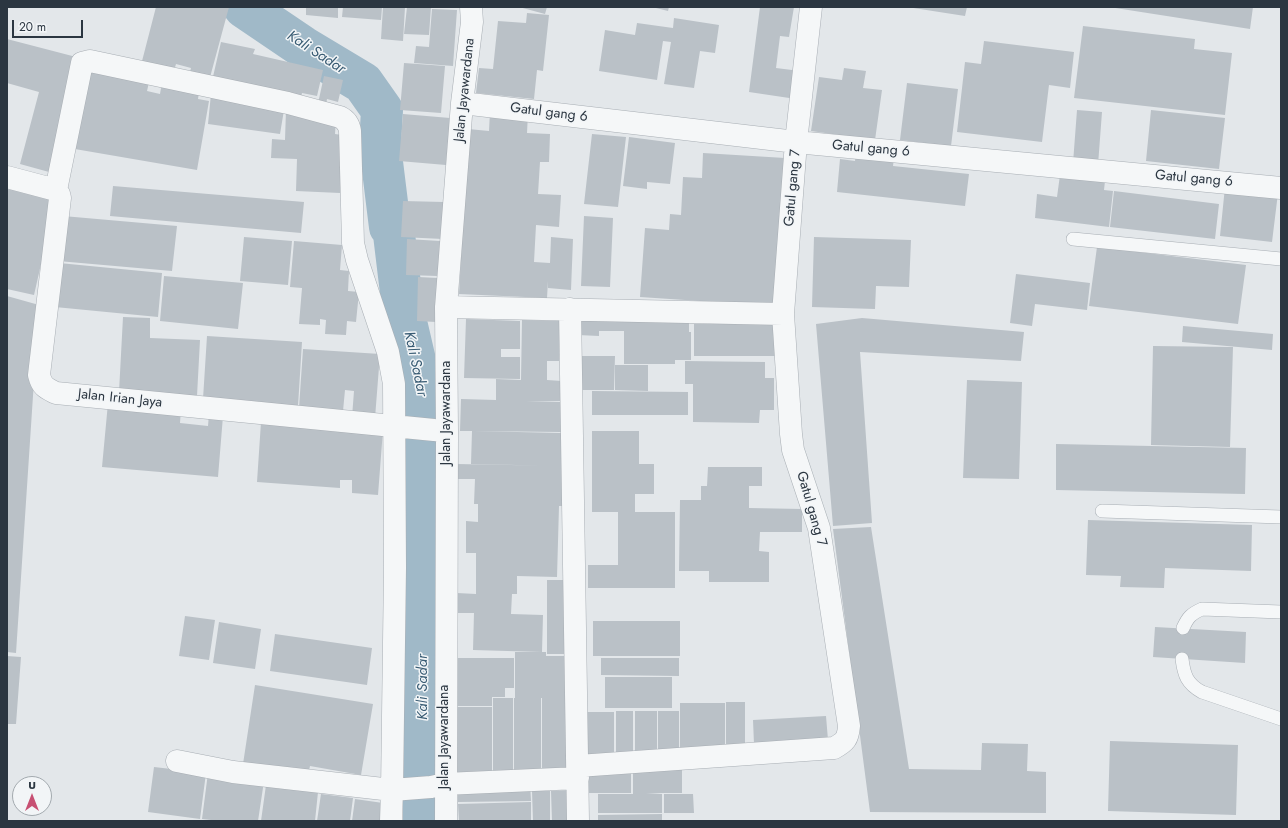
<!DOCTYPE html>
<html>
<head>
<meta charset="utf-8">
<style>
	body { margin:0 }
	#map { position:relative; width:1288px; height:828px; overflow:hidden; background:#e3e7ea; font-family:Jost,sans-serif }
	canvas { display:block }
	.frame { position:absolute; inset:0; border:8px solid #2b3641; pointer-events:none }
	.north { position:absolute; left:12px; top:776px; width:40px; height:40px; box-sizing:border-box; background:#f2f5f7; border:1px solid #a2a9ae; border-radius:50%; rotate:0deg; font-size:11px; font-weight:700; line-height:16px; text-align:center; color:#2b3641 }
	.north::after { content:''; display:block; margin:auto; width:14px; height:18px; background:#c75073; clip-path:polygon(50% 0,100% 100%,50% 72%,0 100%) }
	.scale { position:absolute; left:12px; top:20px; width:71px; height:18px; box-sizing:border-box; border:2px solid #2b3641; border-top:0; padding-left:5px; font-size:12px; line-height:14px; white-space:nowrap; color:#2b3641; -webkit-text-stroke:3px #f2f5f7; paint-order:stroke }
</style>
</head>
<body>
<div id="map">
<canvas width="1288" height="828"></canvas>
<div class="frame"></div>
<div class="north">U</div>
<div class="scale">20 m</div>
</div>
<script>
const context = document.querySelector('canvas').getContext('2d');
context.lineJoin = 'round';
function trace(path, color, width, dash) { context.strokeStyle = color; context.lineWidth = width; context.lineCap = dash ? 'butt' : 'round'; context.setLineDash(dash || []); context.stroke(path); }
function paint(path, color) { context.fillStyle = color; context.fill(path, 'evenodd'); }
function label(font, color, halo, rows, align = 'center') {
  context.font = font + ' Jost,sans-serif'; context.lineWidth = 3; context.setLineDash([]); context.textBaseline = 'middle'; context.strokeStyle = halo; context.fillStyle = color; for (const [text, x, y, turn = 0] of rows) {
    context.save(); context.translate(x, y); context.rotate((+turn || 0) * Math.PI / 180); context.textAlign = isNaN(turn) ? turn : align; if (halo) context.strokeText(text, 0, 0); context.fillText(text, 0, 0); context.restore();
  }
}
trace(new Path2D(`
	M244,7l59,40 60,36 19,27 -2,36 10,81 3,-1 10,83 20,86 1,426`), '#a0b9c8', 42);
paint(new Path2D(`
	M156,7h73l-20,74 -20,-5 2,-8 -15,-4 -3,10 -32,-9z
	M306,7h32v11l-32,-3z
	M343,7h39l-1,13 -39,-3z
	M383,7h22l-2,34 -22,-2z
	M407,7h24l-2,28 -25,-1z
	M519,7h28l-2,7z
	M652,7h17l-1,4z
	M760,7h34l-5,30 -9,-1 -4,32 24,3 -4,28 -47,-7z
	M907,7h60l-2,9z
	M1109,7h144l-3,22z
	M432,9l25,1 -4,56 -39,-3 2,-17 13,1z
	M527,13l22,2 -6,56 -6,-1 -3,29 -58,-6 3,-25 14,1 5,-48 28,2z
	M674,18l45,7 -4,28 -15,-2 -6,37 -30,-4 7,-42 -8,-1 -6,39 -58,-9 6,-41 30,5 2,-12 36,5z
	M1083,26l112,13 -1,10 38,4 -7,62 -151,-17z
	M7,39l73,19 -31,114 -29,-8 19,-72 -32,-9z
	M984,41l90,11 -4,36 -21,-3 -7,57 -85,-10 8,-70 16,2z
	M221,42l34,7 -2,5 70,16 -6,26 -15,-3 -2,9 -88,-21z
	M404,63l41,3 -4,47 -41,-3z
	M84,66l66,12 -3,13 13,3 2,-12 37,10 -1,7 11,2 -12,69 -128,-22z
	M844,68l22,3 -3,17 19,2 -7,50 -64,-9 8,-54 23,3z
	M324,76l19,4 -5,22 -11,-3 -2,11 -8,-2z
	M907,83l51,6 -7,57 -51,-6z
	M211,94l74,10 -5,30 -72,-10z
	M286,110l50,9 -1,15 7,1 -2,58 -44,-2 1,-32 -26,-1 1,-19 13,1z
	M1077,110l25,2 -4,53 -25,-2z
	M1151,110l74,8 -6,51 -73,-8z
	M490,111l38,2 -1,20 23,1 -1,28h-9l-2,32 23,1 -2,32 -23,-2 -2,37 16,1 1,-26 22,2 -2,51 -23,-2v-7l-1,17 -88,-4 9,-165 21,2z
	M403,114l47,4 -4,47 -47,-4z
	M592,134l34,3 -8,70 -34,-3z
	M629,137l46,6 -5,41 -23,-2v7l-24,-3z
	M703,153l82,5 -10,148 -135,-9 5,-69 24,2 1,-16 11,1 2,-38 19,1z
	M856,153l38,5 -1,8 76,8 -4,32 -128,-14 3,-33 15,2z
	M1060,175l45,6 -1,9 9,1 -4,36 -74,-9 2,-24 20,3z
	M113,186l191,16 -3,31 -191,-17z
	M9,187l47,11 -22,97 -27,-6v-95z
	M1225,187l53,6 -6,49 -52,-6z
	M1114,191l105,13 -4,35 -105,-12z
	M403,201l41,1 -1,37 -42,-2z
	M63,216l114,10 -5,45 -114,-10z
	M584,216l29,2 -3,69 -29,-1z
	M244,237l48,4 -4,44 -48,-4z
	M814,237l97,3 -2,47 -33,-1 -1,23 -63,-2z
	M407,239l33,2 -2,35 -32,-1z
	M294,241l48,4 -2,25 9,1 -1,20 11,1 -3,30 -9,-1 -1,14 -21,-1 1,-14 -6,-1v6l-21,-1 3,-36 -12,-1z
	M1097,247l149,18 -8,59 -149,-18z
	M59,263l103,10 -4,44 -103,-10z
	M1016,274l74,9 -3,27 -52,-6 -3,22 -22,-3z
	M164,276l79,7 -5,46 -78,-8z
	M418,277l20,1 -2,44 -19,-1z
	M7,296l32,9 -23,348 -9,-1z
	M579,313l110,1v18h2v28h-16v4h-51v-33h-25v5l-21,-1z
	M123,317l27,1v20l50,2 -3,56 -78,-4z
	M862,318l162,14 -3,29 -161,-9 12,171 -39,3 -17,-202z
	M466,319l54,2v28h-19v8h19v22l-56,-1z
	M522,320l39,1 -2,40h-12v19l15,1v20h-36l36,1 -1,30 -88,-1 88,2v33l-90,-2 1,-33h-12l1,-32 35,1v-21l25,1z
	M694,324h84v32h-84z
	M1183,326l90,8 -1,16 -90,-8z
	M207,336l95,6 -4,64 -95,-7z
	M1153,346l80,1 -3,100 -79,-2z
	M303,349l77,5 -5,64 -23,-1 2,-26 -9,-1 -2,21 -44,-3z
	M581,356h34l-1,34h-33z
	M685,361l80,1v16h9v32h-14l-1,13 -66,-1v-38h-8z
	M615,365h33v26l-33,-1z
	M967,380l55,2 -3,97 -56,-1z
	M592,391l96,1v23h-96z
	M108,403l73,6 -1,14 28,3 1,-12 14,2 -5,61 -116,-10z
	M261,422l122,8 -5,65 -26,-2v-13h-12v8l-83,-6z
	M592,431h47v33h15v30h-19v18h40v76h-87v-23h30v-53h-26z
	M1056,444l190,4 -1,46 -189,-4z
	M456,464l108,2v40h-5l-2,71 -40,-1v18h-5l-1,20 32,1 -1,37 -69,-2 1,-37h-18l1,-20 19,1v-41h-10v-32l12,1v-18h-4l1,-25h-20z
	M708,467h54v19h-13v22l53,1v23h-42l-1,19 10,1v30h-60v-11h-30l1,-71h21v-14h6z
	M1088,520l164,5 -1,46 -86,-3 -1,20 -44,-1 1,-11 -35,-1z
	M871,527l38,242 72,1 1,-27 46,1 -1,27 19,1v41l-176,-1 -37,-283z
	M547,580h18l5,74h-23z
	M185,616l30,4 -6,40 -30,-4z
	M593,621h87v35h-87z
	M219,622l42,7 -6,40 -42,-6z
	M1155,627l91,5 -1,31 -92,-6z
	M275,634l97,14 -5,37 -97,-14z
	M515,652h31v4h27v42h-18h18v77h-31v-77h-27z
	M7,656l14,1 -5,67h-9z
	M456,658h58v30h-9v9h-13v9h-36z
	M601,658h78v18l-78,-1z
	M605,677h67v31h-67z
	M255,685l118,19 -12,71 -51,-9 -2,9 -65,-11z
	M493,698h20v80h-20z
	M514,698h27v76h-27z
	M726,702h19v49h-19z
	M680,703h23v47h-23z
	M703,703h22v48h-22z
	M455,707h37v71h-37z
	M616,711h17v44h-17z
	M635,711h22v44h-22z
	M658,711h21v44h-21z
	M586,712h28v45h-28z
	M826,716l2,24 -74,4 -1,-24z
	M1110,741l128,4 -2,70 -128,-4z
	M154,767l52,6 -6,46 -52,-7z
	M633,768h49v25h-36l16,1v19h-64v-19h35z
	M585,769h46v24h-46z
	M208,773l56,8 -6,40h-38l-18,-2z
	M530,783l1,18 -73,1v-17z
	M266,785l52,7 -3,29h-54z
	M572,790l1,31h-21l-1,-30z
	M532,791h18v30h-17z
	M321,794l32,4 -3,23h-33z
	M664,794h29l1,19h-30z
	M355,799l28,4 -2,18h-29z
	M531,802v19h-72l-1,-17z
	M662,814v7h-64v-6z`), '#bac1c7');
const lane = new Path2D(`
	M1073,239l208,20
	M1102,511l179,6
	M1183,628c5,-11 8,-14 19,-19l79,3
	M1182,659c2,16 5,25 20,33l79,27`);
const street = new Path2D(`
	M462,103l334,39 485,46
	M7,177l49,13 3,4 1,4 -21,177c3,12 7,13 17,18l378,37 13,2
	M56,190l26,-127 8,-2 198,42 52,14c6,3 9,7 10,14l3,112 4,17 31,92 6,32 1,184 -3,222 -159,-18 -56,-11
	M446,307l337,7
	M570,309l8,512
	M578,766l256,-18c11,-6 14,-9 15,-22l-30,-198 -26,-78 -2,-16 -8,-120 13,-172 15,-135
	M391,821l1,-31 39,-3 14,-3 133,-6
	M446,821l1,-389 -1,-125 16,-204 10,-81 -1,-15`);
trace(lane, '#a8aeb4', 14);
trace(street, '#a8aeb4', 23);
trace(lane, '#f5f7f8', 13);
trace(street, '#f5f7f8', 22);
label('14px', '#2b3641', '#f2f5f7', [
	["Jalan Jayawardana",465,90,-84],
	["Gatul gang 6",549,113,7],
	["Gatul gang 6",871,149,5],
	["Gatul gang 6",1194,179,5],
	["Gatul gang 7",793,188,-85],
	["Jalan Irian Jaya",120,399,6],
	["Jalan Jayawardana",447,413,-90],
	["Gatul gang 7",811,509,74],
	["Jalan Jayawardana",445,737,-90]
]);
label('italic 15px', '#385b73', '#f2f5f7', [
	["Kali Sadar",316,53,33],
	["Kali Sadar",415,364,78],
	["Kali Sadar",423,687,-90]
]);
</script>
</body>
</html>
